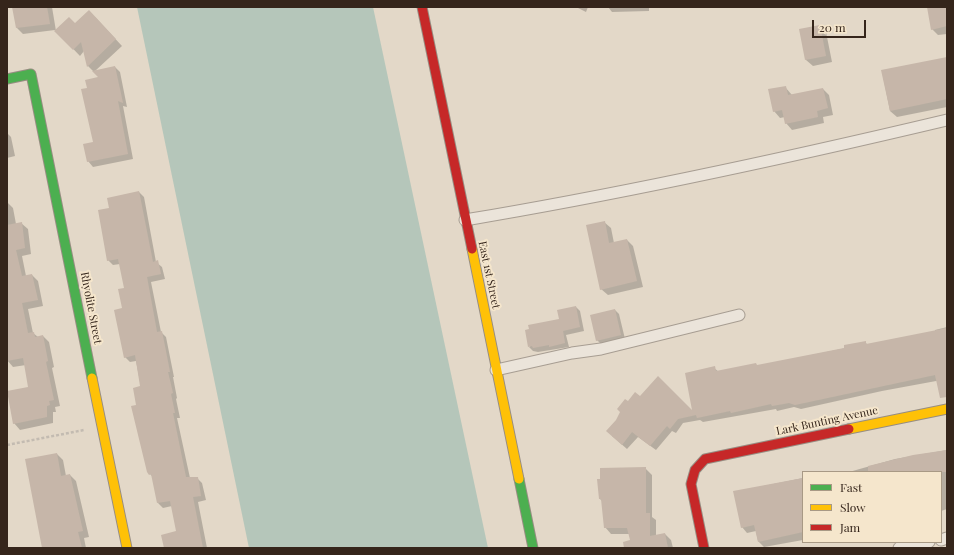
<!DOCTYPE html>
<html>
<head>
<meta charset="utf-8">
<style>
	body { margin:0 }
	#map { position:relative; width:954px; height:555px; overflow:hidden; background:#e3d8c8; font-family:"Playfair Display",serif }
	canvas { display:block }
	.frame { position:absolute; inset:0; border:8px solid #35251b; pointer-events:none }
	.legend { position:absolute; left:802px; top:471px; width:140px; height:72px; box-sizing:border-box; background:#f5e6cc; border:1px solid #a89985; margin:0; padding:5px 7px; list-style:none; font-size:12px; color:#35251b }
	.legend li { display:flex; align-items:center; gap:8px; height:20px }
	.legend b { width:20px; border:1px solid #a89985 }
	.scale { position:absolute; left:812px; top:20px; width:54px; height:18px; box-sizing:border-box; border:2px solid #35251b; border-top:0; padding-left:5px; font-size:12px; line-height:14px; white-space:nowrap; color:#35251b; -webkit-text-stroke:3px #f5e6cc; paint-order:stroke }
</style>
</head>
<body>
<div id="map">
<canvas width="954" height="555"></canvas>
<div class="frame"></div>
<ul class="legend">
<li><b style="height:5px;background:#4caf50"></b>Fast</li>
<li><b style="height:5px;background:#ffc107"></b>Slow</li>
<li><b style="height:5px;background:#c62828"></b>Jam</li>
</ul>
<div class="scale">20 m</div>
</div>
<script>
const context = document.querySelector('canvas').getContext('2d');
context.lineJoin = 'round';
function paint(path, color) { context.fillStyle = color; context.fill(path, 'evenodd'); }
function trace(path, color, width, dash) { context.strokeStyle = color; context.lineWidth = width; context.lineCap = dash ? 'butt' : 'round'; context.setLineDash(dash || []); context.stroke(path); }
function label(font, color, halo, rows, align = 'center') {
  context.font = font + ' "Playfair Display",serif'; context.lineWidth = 4; context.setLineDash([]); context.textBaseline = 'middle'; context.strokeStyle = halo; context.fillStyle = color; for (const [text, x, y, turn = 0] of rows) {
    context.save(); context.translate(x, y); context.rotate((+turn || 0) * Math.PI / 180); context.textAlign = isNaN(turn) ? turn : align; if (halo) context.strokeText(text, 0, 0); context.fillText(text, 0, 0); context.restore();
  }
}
paint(new Path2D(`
	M137,7h236l115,541h-239z`), '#b5c6ba');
paint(new Path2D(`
	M13,7h39l4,24 39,-14 27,29 -27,25 20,-4 5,5 7,35 -4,-1 10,53 -40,8 -5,-6 6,-19 -6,-54 12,-10 -12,-12 -4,-15 -4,5 -25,-26 -32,4 -6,-6z
	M576,7h12l-2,5z
	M608,7h41v4l-37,1z
	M928,7h19v27l-9,1 -6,-6z
	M820,26l6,6 6,30 -19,4 -7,-6 -6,-30z
	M947,58v49l-50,10 -7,-6 -8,-40z
	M785,87l7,8 31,-6 6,6 4,20 -10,2 1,6 -32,7 -6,-7 -1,-6 -5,1 -6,-7z
	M7,133l4,4 4,19 -8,2z
	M139,192l5,5 12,65 6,5 3,12 -14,3 10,50 5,5 8,40h-1l4,21 -1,1 4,19h-3l13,60h7l5,5 4,17 -8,2 9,46h-42l12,-16 -5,-26 -9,2 -5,-5 -5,-26 -5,-5 -11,-66 4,-19 -5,-26 -6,1 -5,-5 -2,-48 2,-20 -5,-25 -7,1 -5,-5 2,-51z
	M7,202l6,6 3,16 5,-1 7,6 3,25 -9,2 4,20 6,-1 6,6 5,25 -15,3 5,24 5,4 5,-1 6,6 5,25 -2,1 8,38 -5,1 1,5h-3v11l-33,7 -6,-7 15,-36 -3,-22 -13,2 -6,-7z
	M604,222l7,6 3,15 13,-3 6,6 10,41 -35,8 -7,-6z
	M576,307l4,4 4,20 -18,4 3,12 -31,5 -5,-1 -4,-4z
	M615,310l4,4 6,25 -24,5 -4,-4z
	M947,327v52l-65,12 -81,18 -7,-2 -17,4 -1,-2 -73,13 -3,-2 -17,3 -7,10 -4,-2 -16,19 -18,-13 -11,12 -15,-13 4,-15 12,-19 12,-4 54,15 20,-45 5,4 39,-6 88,-18 19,-6 3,3 67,-13v-2z
	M947,450v59l-6,2v-39h-92l46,-13z
	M57,454l6,6 3,16 4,-1 6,6 13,56 -5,1 2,10h-43z
	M645,468l7,7v42l4,3v16l9,-2 6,6 2,8h-41l-2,-14h-19l-6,-7 -3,-26 -2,-2z
	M803,478v62l-39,7 -6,-6 -2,-10 -9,2 -5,-6 -8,-35z`), '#0003');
paint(new Path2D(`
	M12,7h35l3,17 -34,4z
	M927,7h20v19l-16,4z
	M89,10l27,29 -29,28 -6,-25 -8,8 -19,-19 15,-14 6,6z
	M820,25l6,31 -21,4 -6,-31z
	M947,57v42l-57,12 -9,-41z
	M115,66l8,37 -5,-2 10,53 -41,8 -4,-18 10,-2 -12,-53 6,-1 -2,-8 13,-3 -6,-6z
	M786,86l2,9 35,-7 5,20 -11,3 1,6 -33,7 -3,-14 -9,2 -5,-23z
	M139,191l14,71 5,-2 3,14 -14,3 10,55 5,-1 8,41h-2l5,21 -2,1 4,19h-2l13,64h12l3,19 -8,1 10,51h-39l-3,-13 15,-4 -6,-30 -13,2 -6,-29 -2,1 -2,-3 -16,-66 5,-1 -3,-17 7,-2 -5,-31 -11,3 -10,-48 8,-2 -4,-19 6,-1 -6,-29 -11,2 -9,-51 11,-2 -2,-10z
	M605,221l4,22 18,-4 10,42 -37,9 -14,-65z
	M22,222l3,26 -9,2 6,26 10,-2 6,26 -16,3 6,30 6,-1 1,5 8,-2 5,26 -2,1 8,38 -5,1 1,4 -3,1v11l-34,7 -6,-33 21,-4 -5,-29 -16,3v-136z
	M576,306l4,21 -17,4 2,12 -16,4v-2l-16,3 -1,-2 -4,1 -3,-17 4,-1 -1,-4 31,-6 -2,-9z
	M615,309l6,26 -25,6 -6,-26z
	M947,328v69l-7,1 -5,-23 -140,30 -6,-2 -17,3 -1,-2 -40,9 -1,-2 -33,7 -1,-3 -18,4 -8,10 -3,-3 -17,20 -18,-14 -10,13 -16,-14 10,-11 4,-8 -3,-3 8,-10 3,2 7,-9 5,4 18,-20 34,34 -7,-37 30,-7 1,5 40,-8 1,2 87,-17v-3l22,-4v3z
	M947,450v22h-79v-6l45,-11z
	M57,453l4,23 9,-2 13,57 -5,1 4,16h-40l-17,-89z
	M646,467v46h4v23l15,-3 3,15h-44l-1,-6 7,-2 -3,-12h-23l-3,-29h-2l-2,-20h3v-11z
	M803,478v54l-45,10 -4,-17 -13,3 -8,-37z`), '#c6b6a9');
const lane = new Path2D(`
	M465,220c162,-27 322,-62 482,-100
	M496,370l76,-17 29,-4 138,-34
	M941,540l6,-2
	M899,548l30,-6`);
const fast = new Path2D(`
	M7,79l24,-5 61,304
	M519,479l14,69`);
const slow = new Path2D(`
	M472,249l47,230
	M92,378l35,170
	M849,429l98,-20`);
const jam = new Path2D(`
	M422,7l50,242
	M704,548l-13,-64 4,-14 10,-11 144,-30`);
trace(lane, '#a79d92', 13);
trace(fast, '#978d82', 11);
trace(slow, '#978d82', 11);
trace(jam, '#978d82', 11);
trace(new Path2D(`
	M7,445l77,-15`), '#c3bbb1', 2.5, [3, 2]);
trace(lane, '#ebe4da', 11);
trace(fast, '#4caf50', 9);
trace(slow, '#ffc107', 9);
trace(jam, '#c62828', 9);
label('11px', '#35251b', '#f5e6cc', [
	["East 1st Street",489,275,78],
	["Rhyolite Street",91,308,79],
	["Lark Bunting Avenue",827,421,-12]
]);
</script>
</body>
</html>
